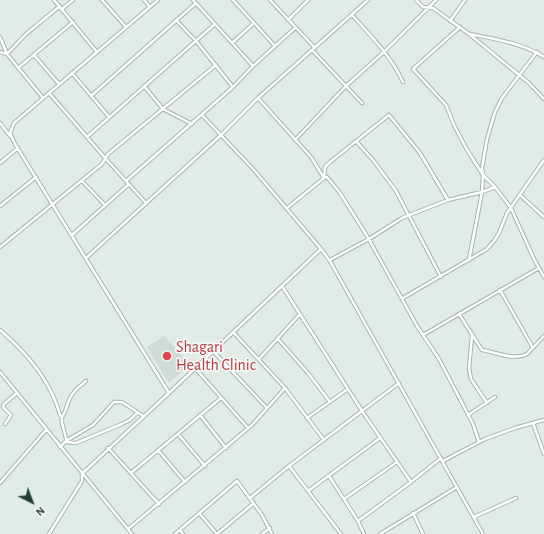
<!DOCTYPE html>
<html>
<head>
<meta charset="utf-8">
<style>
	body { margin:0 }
	#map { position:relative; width:544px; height:534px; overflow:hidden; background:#e1ece7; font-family:"Alegreya Sans",sans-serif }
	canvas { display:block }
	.north { position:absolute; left:12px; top:482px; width:40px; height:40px; -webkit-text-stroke:3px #f2f8f5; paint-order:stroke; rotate:138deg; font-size:11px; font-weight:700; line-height:16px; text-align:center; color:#223c36 }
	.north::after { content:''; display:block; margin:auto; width:14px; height:18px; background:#223c36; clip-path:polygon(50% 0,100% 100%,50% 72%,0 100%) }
</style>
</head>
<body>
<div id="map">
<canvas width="544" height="534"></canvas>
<div class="north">N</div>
</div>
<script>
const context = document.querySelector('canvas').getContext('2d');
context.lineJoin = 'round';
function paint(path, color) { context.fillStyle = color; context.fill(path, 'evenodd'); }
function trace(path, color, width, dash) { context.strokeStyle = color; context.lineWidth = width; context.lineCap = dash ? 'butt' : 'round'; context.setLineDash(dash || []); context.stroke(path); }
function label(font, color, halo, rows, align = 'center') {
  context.font = font + ' "Alegreya Sans",sans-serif'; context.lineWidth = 3.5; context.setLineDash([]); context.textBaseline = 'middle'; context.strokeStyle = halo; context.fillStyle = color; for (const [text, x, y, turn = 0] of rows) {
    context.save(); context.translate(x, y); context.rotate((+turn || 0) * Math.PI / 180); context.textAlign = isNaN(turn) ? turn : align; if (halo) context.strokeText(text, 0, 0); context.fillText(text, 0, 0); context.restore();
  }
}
paint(new Path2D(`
	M164,336l26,29 -21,18 -22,-36z`), '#d0dbd6');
const street = new Path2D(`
	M54,0l43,52
	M102,0l24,27
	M144,0l6,7
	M158,0l-144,123 -4,10 5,11 154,249 152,-144 9,12 153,273
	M193,0l60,66
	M233,0l42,46
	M270,0l45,48
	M416,0l7,7 10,1 36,26 60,49 15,16
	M62,9l11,-9
	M352,15c19,21 39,41 51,67
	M176,20l20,21 37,46
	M288,20l20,-20
	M450,21l15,-21
	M460,27l-47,42 33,36 8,20 12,23 17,27 12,12 16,21 23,51 10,18
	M470,34c25,5 52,9 74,23
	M0,37l7,17 36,44
	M232,43l22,-20
	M312,50l50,53
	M0,52l7,2 19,-20 34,-28
	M34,55l25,29
	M18,68l55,-46
	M72,73l37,44
	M144,86l19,23 29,15
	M49,93l57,66 40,44
	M91,96l105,-93
	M258,98l53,59 13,21 3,-1 13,16 27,43 50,90 22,33 34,65 6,18
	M202,115l52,55 67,79
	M0,123l10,13
	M87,137l128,-113
	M295,140l51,-54 39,-35 51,-51
	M356,141l17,19 23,31 45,86
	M0,163l18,-15
	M82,181l23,24
	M126,181l107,-94 20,-21 42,-38
	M520,195l24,22
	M0,206l36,-29
	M287,208l37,-30 1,-11 5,-5 59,-47 31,38 28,47
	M72,235l57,-51
	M0,247l102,-83 6,-10 108,-89
	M86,258l135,-123 37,-37 110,-98
	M330,260l39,-21 33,-21 46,-18 34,-8 13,-5
	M469,260l13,-68 1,-17 -1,-7 5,-29 8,-27 7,-14 35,-46
	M282,286l80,125 49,71
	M500,290l33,58
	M403,298l84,-49 7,-8 5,-8 8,-20 37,-53
	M459,314l23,36c13,2 32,11 45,4l17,-18
	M0,330c27,23 51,51 60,85l2,2v6l5,19 9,1 46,-19 8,-4 7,-7
	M233,332l52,56 39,52
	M423,335l116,-67
	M472,336l-3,32 2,11 16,24
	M278,339l30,34 22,29
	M213,351l54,57
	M259,359l41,-45
	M195,368l53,60
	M0,372l132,162
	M200,415l26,33
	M468,415l27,-18
	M62,417c4,-5 5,-13 8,-19 3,-7 10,-12 16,-17
	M307,418l41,-29
	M533,423l11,31
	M5,424l6,-9 -8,-8 1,-3 13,-11
	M178,434l27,32
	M60,447l6,-6 27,-16 21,-23h8l21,14
	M108,448l51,56
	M158,450l27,32
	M443,461l42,-22 30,-11 29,-8
	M289,466l52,68
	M131,473l90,-75
	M329,476l29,45 6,13
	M0,483l46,-53
	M308,491l72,-53
	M250,498l39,-32 110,-83
	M344,499l53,-37
	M199,513l18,21
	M413,513l10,21
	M474,517l42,-19
	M358,521l53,-39 30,-24
	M128,529l124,-104 33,-37
	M180,530l3,4
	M49,534l33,-53v-7l4,-4 83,-77
	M175,534l62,-53 25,34 10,19
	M217,534l37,-31
	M262,534l8,-6
	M380,534l77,-47`);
trace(street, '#a4b4ae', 4.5);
trace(street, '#fff', 2.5);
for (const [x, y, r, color] of [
	[167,356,5,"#e0444e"]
]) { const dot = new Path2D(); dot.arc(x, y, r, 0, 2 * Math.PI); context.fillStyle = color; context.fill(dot); trace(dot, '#f2f8f5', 1.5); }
label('16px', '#be3a42', '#f2f8f5', [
	["Shagari",176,347],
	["Health Clinic",176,365]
], 'left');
</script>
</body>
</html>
